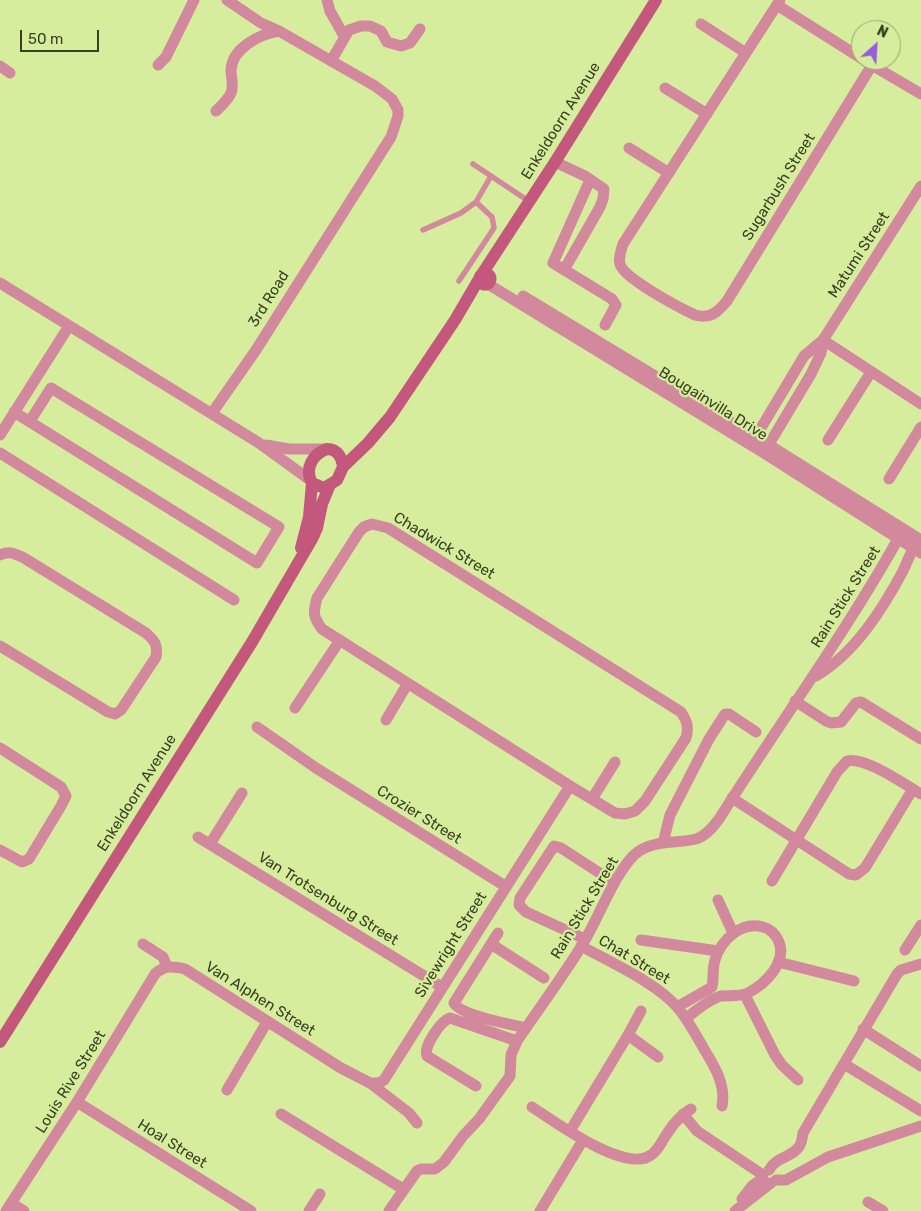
<!DOCTYPE html>
<html>
<head>
<meta charset="utf-8">
<style>
	body { margin:0 }
	#map { position:relative; width:921px; height:1211px; overflow:hidden; background:#d6ed9e; font-family:Rubik,sans-serif }
	canvas { display:block }
	.north { position:absolute; left:851px; top:20px; width:50px; height:50px; box-sizing:border-box; background:#d6ed9e; border:1px solid #97a86c; border-radius:50%; rotate:26deg; font-size:14px; font-weight:700; line-height:20px; text-align:center; color:#384020 }
	.north::after { content:''; display:block; margin:auto; width:18px; height:22px; background:#945fd8; clip-path:polygon(50% 0,100% 100%,50% 72%,0 100%) }
	.scale { position:absolute; left:20px; top:30px; width:79px; height:22px; box-sizing:border-box; border:2px solid #384020; border-top:0; padding-left:6px; font-size:15px; line-height:18px; white-space:nowrap; color:#384020; -webkit-text-stroke:4px #d6ed9e; paint-order:stroke }
</style>
</head>
<body>
<div id="map">
<canvas width="921" height="1211"></canvas>
<div class="north">N</div>
<div class="scale">50 m</div>
</div>
<script>
const context = document.querySelector('canvas').getContext('2d');
context.lineJoin = 'round';
function trace(path, color, width, dash) { context.strokeStyle = color; context.lineWidth = width; context.lineCap = dash ? 'butt' : 'round'; context.setLineDash(dash || []); context.stroke(path); }
function label(font, color, halo, rows, align = 'center') {
  context.font = font + ' Rubik,sans-serif'; context.lineWidth = 4.5; context.setLineDash([]); context.textBaseline = 'middle'; context.strokeStyle = halo; context.fillStyle = color; for (const [text, x, y, turn = 0] of rows) {
    context.save(); context.translate(x, y); context.rotate((+turn || 0) * Math.PI / 180); context.textAlign = isNaN(turn) ? turn : align; if (halo) context.strokeText(text, 0, 0); context.fillText(text, 0, 0); context.restore();
  }
}
trace(new Path2D(`
	M473,164l57,38
	M423,230l38,-17 15,-11 15,-26
	M459,281l35,-53 -2,-11 -16,-15`), '#d2889d', 5.5);
trace(new Path2D(`
	M327,0l3,11 14,25
	M780,0l-157,244c-2,7 -5,13 -3,20 3,14 60,44 75,51 15,4 22,-2 32,-14l145,-236
	M777,5l84,53
	M701,24l45,29
	M331,61l18,-31 12,-4h9l11,5 6,11 14,4 9,-3 10,-14
	M865,61l56,33
	M158,65l8,-8 28,-57
	M0,66l10,7
	M665,88l42,26
	M216,111c5,-5 12,-11 15,-18 3,-7 0,-15 0,-23 1,-22 29,-36 48,-39
	M629,148l40,25
	M555,162l30,14 19,13 -1,10 -3,8 -36,63
	M590,180l-37,83 59,36 4,6 -11,20
	M0,283l259,160 51,37
	M488,284l276,169 157,100
	M523,296l246,149 152,95
	M823,340l98,64
	M14,412l243,151 22,-36 -228,-139 -21,33
	M212,413l44,-63 135,-213 7,-21v-6l-6,-11 -17,-13 -96,-55 -18,-8 -34,-23
	M0,435l69,-109
	M828,440l43,-68
	M752,443l52,-87 19,-16 98,-154
	M266,445l23,4h38
	M765,451l46,-77 10,-21 2,-13
	M0,453l234,147
	M889,479l32,-52
	M372,524l16,4 293,184c6,9 8,15 5,26l-41,63 -10,10 -10,3 -10,-1 -45,-27 -248,-157c-9,-12 -9,-16 -5,-31l42,-66 5,-5z
	M0,555c9,-5 15,-1 24,3l122,75c9,8 12,12 10,24l-35,53 -6,4 -7,-2 -108,-66
	M816,676c39,-23 66,-66 87,-105 4,-9 8,-19 13,-28
	M795,701l31,20 5,2 10,-1 15,-19 5,-1 60,37
	M295,708l45,-68
	M386,720l22,-37
	M257,727l59,41 189,118
	M0,748l61,39 5,9 -5,10 -32,53 -7,3 -22,-12
	M732,798l117,76 7,1 9,-7 48,-79
	M592,799l23,-37
	M198,837l244,150
	M663,843l7,-28 39,-76 16,-25h4l27,18
	M210,844l32,-51
	M772,881l65,-109 10,-11c18,-5 58,24 74,33
	M718,900l15,33
	M498,933l-44,70c7,13 57,21 72,25
	M585,939l-59,-27 -7,-7 1,-7 34,-52 7,2 48,31
	M641,940l77,11
	M143,944l20,13 4,10
	M491,944l53,34
	M581,946c29,16 76,37 97,62 10,12 18,27 26,41 11,18 22,36 18,57
	M905,950l16,-25
	M778,962l76,19
	M745,995l30,60 7,10 16,15
	M677,1007l35,-20c2,-9 0,-18 3,-27 6,-20 26,-39 48,-33 8,2 13,8 16,15 8,21 -14,42 -31,51 -9,4 -18,2 -27,3 -12,3 -25,15 -35,22
	M863,1029l58,37
	M628,1035l30,22
	M844,1064l77,47
	M370,1083l39,30 8,10
	M476,1086l-49,-30c-4,-10 14,-35 23,-38l67,23
	M227,1090l40,-68
	M77,1102l174,109
	M532,1107c23,15 94,67 119,48 6,-4 9,-10 12,-15 8,-13 15,-23 28,-31
	M281,1114l122,75
	M683,1114l14,17 66,44
	M570,1131l58,-96 13,-24
	M769,1170c7,-13 21,-12 29,-22 4,-4 4,-10 5,-15l94,-159 4,-4 20,-6
	M776,1180h10l42,-23 93,-31
	M742,1199l10,-13 11,-8
	M868,1202l15,9
	M11,1203l13,8
	M6,1211l71,-109 78,-128c9,-9 18,-8 30,-5l156,99 29,15h9l5,-3 186,-294
	M309,1211l11,-17
	M389,1211l28,-40 4,-2h14l9,-7 19,-26 16,-17 31,-43 1,-21 6,-14c21,-31 44,-62 64,-94 17,-27 32,-71 53,-92 17,-16 43,-11 62,-16 10,-3 17,-12 23,-20 61,-97 129,-189 184,-289
	M540,1211l43,-71
	M735,1211l36,-28`), '#d2889d', 11);
trace(new Path2D(`
	M479.5 279a5.5 5.5 0 1 1 11 0a5.5 5.5 0 1 1-11 0Z
	M482,274l73,-112 101,-162
	M327,449c11,0 15,9 16,18l-6,13 -13,8 -12,-5c-8,-15 1,-29 15,-34z
	M343,467l25,-24 22,-26 65,-97 24,-41
	M301,548l8,-31 3,-34
	M0,1042l252,-400 60,-103 5,-11 5,-24 7,-17`), '#c4587c', 12);
label('15px', '#384020', '#d6ed9e', [
	["Enkeldoorn Avenue",561,121,-58],
	["Sugarbush Street",779,187,-58],
	["Matumi Street",859,255,-57],
	["3rd Road",269,299,-58],
	["Bougainvilla Drive",713,404,32],
	["Chadwick Street",444,546,31],
	["Rain Stick Street",846,597,-58],
	["Enkeldoorn Avenue",137,793,-58],
	["Crozier Street",419,815,32],
	["Van Trotsenburg Street",328,899,32],
	["Rain Stick Street",585,908,-59],
	["Sivewright Street",451,945,-58],
	["Chat Street",634,960,31],
	["Van Alphen Street",260,999,32],
	["Louis Rive Street",71,1082,-58],
	["Hoal Street",172,1144,32]
]);
</script>
</body>
</html>
